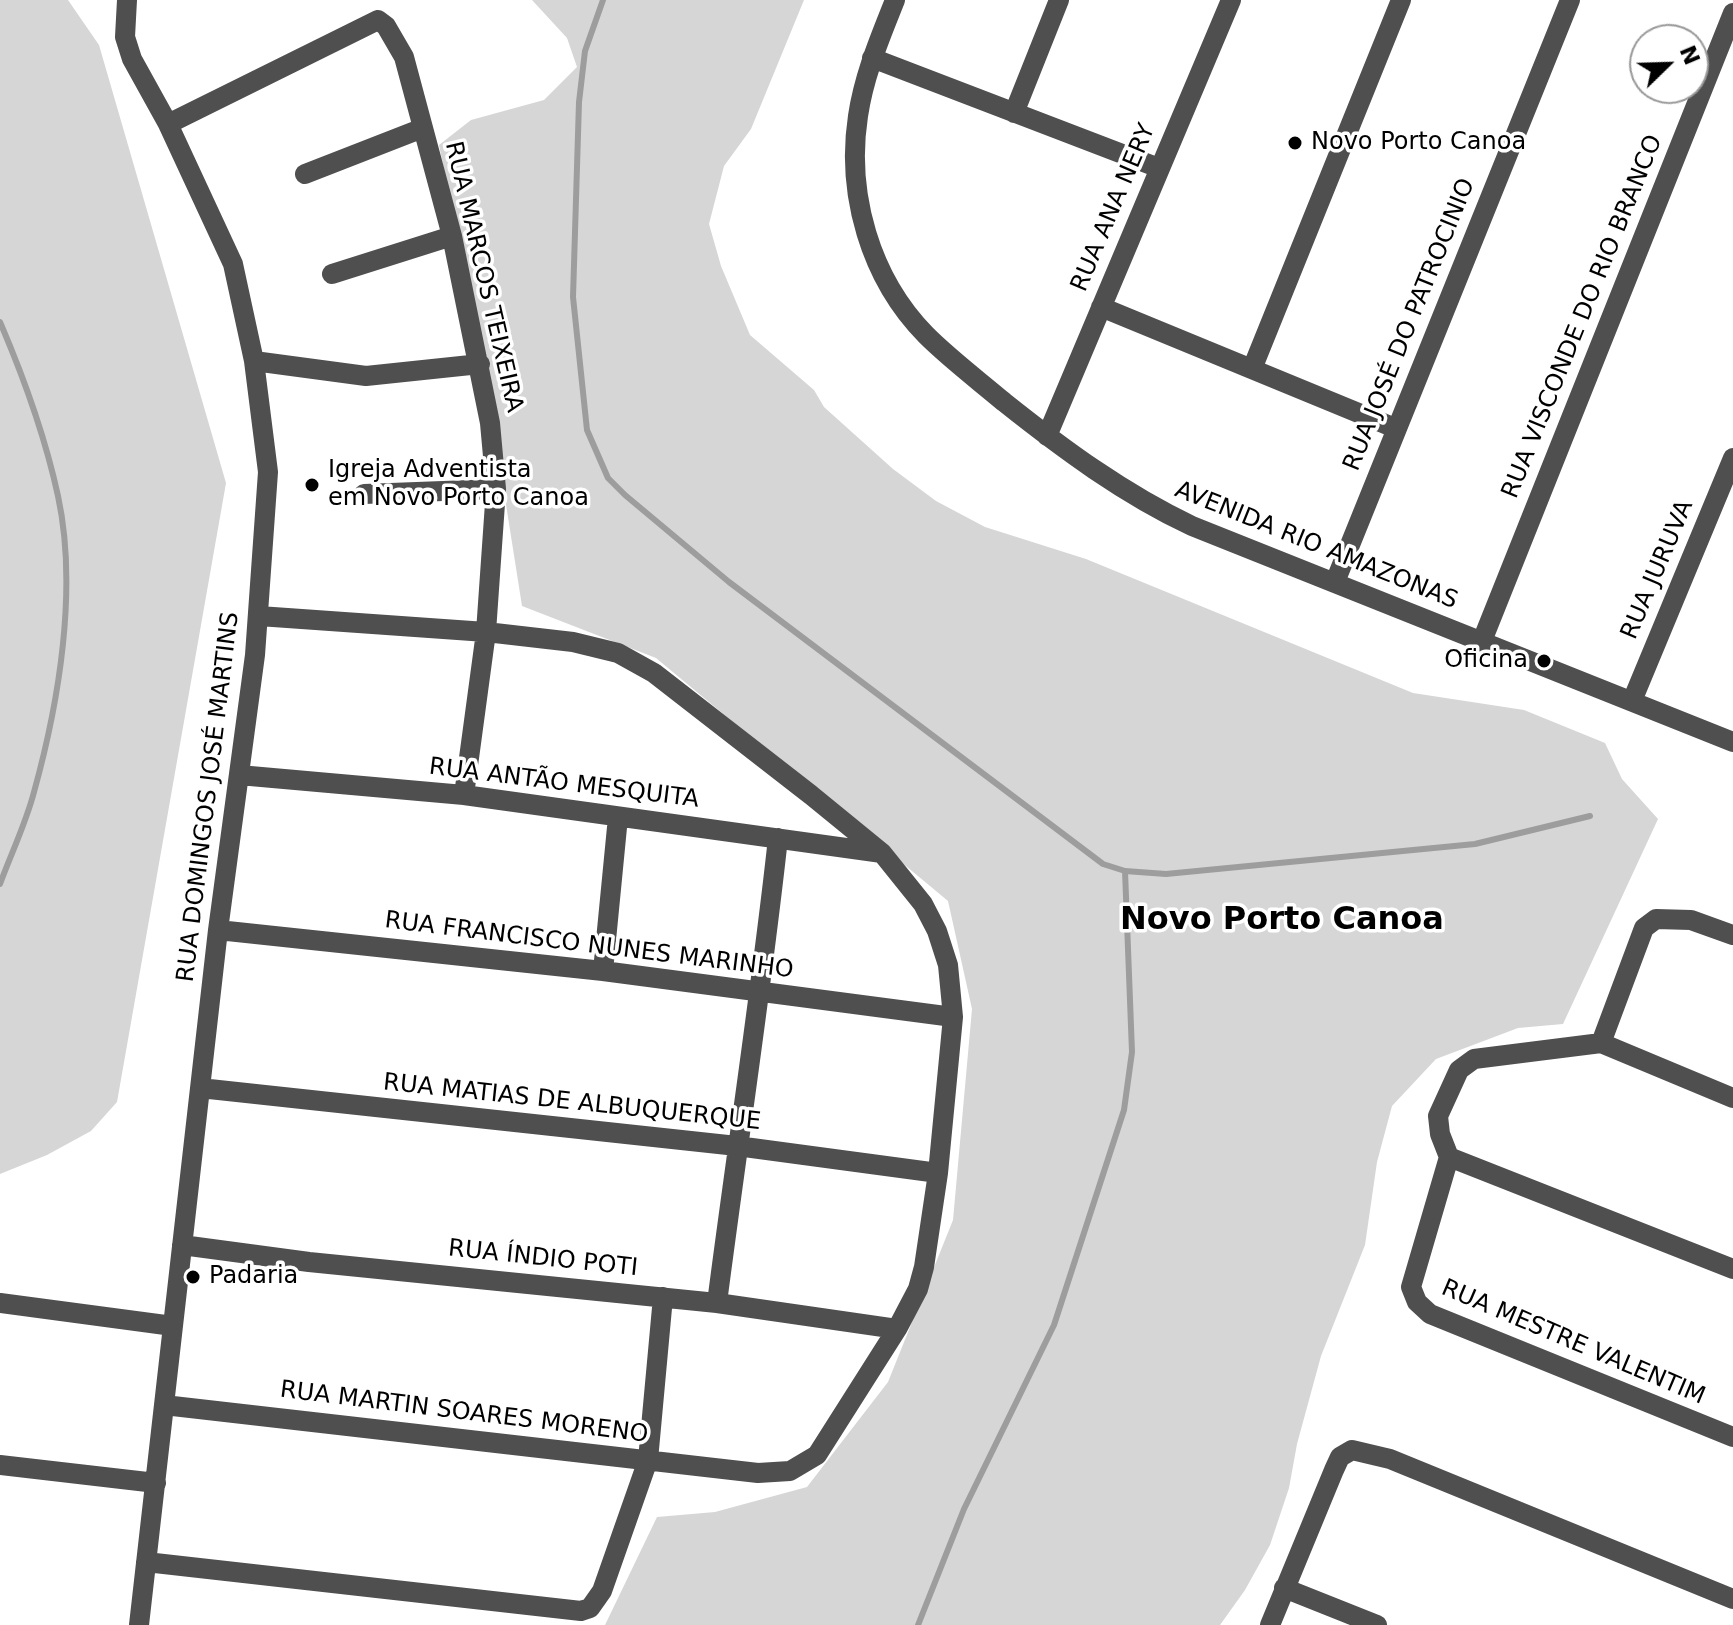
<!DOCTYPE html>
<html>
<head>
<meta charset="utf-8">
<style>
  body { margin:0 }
  #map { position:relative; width:1733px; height:1625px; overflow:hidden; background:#fff; font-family:"DejaVu Sans",sans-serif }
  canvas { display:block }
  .north { position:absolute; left:1629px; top:24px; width:80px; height:80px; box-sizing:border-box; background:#fff; border:2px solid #999; border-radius:50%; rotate:67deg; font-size:22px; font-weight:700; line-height:32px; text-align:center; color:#000 }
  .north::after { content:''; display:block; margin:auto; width:28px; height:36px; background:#000; clip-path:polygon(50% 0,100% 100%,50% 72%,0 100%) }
</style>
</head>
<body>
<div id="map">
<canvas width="1733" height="1625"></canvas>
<div class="north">N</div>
</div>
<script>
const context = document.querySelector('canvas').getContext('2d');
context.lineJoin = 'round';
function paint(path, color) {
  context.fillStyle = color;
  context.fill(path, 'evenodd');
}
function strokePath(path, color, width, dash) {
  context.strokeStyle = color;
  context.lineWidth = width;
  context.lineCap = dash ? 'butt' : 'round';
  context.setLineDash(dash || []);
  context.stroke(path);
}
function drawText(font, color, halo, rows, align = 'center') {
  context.font = font + ' "DejaVu Sans",sans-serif';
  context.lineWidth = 7;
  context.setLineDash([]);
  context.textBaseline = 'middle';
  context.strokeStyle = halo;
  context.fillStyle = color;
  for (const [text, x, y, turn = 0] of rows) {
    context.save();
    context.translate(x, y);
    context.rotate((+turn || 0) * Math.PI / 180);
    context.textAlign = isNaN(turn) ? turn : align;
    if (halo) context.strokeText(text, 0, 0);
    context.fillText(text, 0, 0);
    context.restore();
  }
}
paint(new Path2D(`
  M0,0H68L99,45L226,483L117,1102L91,1131L47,1155L0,1174Z
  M532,0H804L751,129L724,166L709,224L721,266L750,335L814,390L824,407L893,469L936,501L985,527L1086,559L1413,693L1524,710L1605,743L1622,779L1658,819L1563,1024L1518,1028L1436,1059L1392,1106L1377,1162L1365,1245L1321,1356L1297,1444L1289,1488L1270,1545L1245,1590L1220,1625H605L657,1517L715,1512L807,1487L888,1382L953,1220L972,1009L948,901L656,658L522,606L484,365L439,145L471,120L544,100L577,67L567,38Z`), '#d6d6d6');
strokePath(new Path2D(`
  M603,0L585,51L579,102L573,297L587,430L608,478L625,495L729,582L1103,864L1125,871L1166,874L1475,844L1590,816
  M0,322C24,378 45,436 58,496C78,588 59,702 34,792C26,823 11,854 0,884
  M918,1625L964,1509L1054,1325L1124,1110L1132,1052L1125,871`), '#9d9d9d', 6);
strokePath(new Path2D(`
  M127,0L125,37L132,59L168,124L233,264L254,361L268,472L255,655L218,930L139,1625
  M895,0C880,38 864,75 858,116C846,194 870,278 926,335C950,359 978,380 1004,402C1063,449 1124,494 1192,526L1733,742
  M378,20L386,26L404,57L452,236L490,423L496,489L486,632L464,795
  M872,58L1159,168
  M1014,113L1059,0
  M168,124L378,20
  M305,174L423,128
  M332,274L452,236
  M1101,307L1395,428
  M254,361L366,376L480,364
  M1252,369L1401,0
  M1047,436L1231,0
  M364,494L496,489
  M1335,582L1570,0
  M1482,641L1733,13
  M1632,701L1733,458
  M239,775L464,795L882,853
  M218,930L603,971L953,1017
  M1733,935L1691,920L1656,919L1644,928L1601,1043L1474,1059L1459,1070L1438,1116L1440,1134L1449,1157L1411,1287L1417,1302L1430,1314L1733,1437
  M603,971L618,817
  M1601,1043L1733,1098
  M200,1088L737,1146L938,1173
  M1449,1157L1733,1269
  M182,1245L309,1262L717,1303L897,1329
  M0,1303L173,1326
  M717,1303C737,1148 761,994 778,838
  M164,1405L758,1473L790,1471L817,1455L897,1329L918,1289L924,1267L938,1173L953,1017L948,965L937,931L923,904L882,853L811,795L654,673L618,653L573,642L486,632L259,616
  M0,1465L156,1483
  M146,1562L581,1611L590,1608L602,1591L648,1460L663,1297
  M1284,1588L1377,1625
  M1270,1625L1334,1470L1340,1457L1352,1450L1390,1459L1733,1599`), '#4f4f4f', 20);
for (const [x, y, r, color] of [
  [1295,143,8,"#000"],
  [312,485,8,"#000"],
  [1544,661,8,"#000"],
  [193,1277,8,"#000"]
]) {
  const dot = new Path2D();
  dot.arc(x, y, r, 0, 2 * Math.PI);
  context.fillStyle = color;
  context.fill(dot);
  strokePath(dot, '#fff', 3);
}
drawText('24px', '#000', '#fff', [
  ["Novo Porto Canoa",1311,143],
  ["Igreja Adventista",328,471],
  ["em Novo Porto Canoa",328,499],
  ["Oficina",1528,661,"right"],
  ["Padaria",209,1277]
], 'left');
drawText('24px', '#000', '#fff', [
  ["RUA ANA NERY",1114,208,-67],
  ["RUA MARCOS TEIXEIRA",483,277,77],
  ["RUA VISCONDE DO RIO BRANCO",1583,317,-68],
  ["RUA JOSÉ DO PATROCINIO",1410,325,-68],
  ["AVENIDA RIO AMAZONAS",1316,546,22],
  ["RUA JURUVA",1658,570,-67],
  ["RUA ANTÃO MESQUITA",564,784,7],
  ["RUA DOMINGOS JOSÉ MARTINS",209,797,-83],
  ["RUA FRANCISCO NUNES MARINHO",589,946,7],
  ["RUA MATIAS DE ALBUQUERQUE",572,1103,6],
  ["RUA ÍNDIO POTI",543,1259,6],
  ["RUA MESTRE VALENTIM",1573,1343,23],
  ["RUA MARTIN SOARES MORENO",464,1413,7]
]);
drawText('bold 32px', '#000', '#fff', [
  ["Novo Porto Canoa",1282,921]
]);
</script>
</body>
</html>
